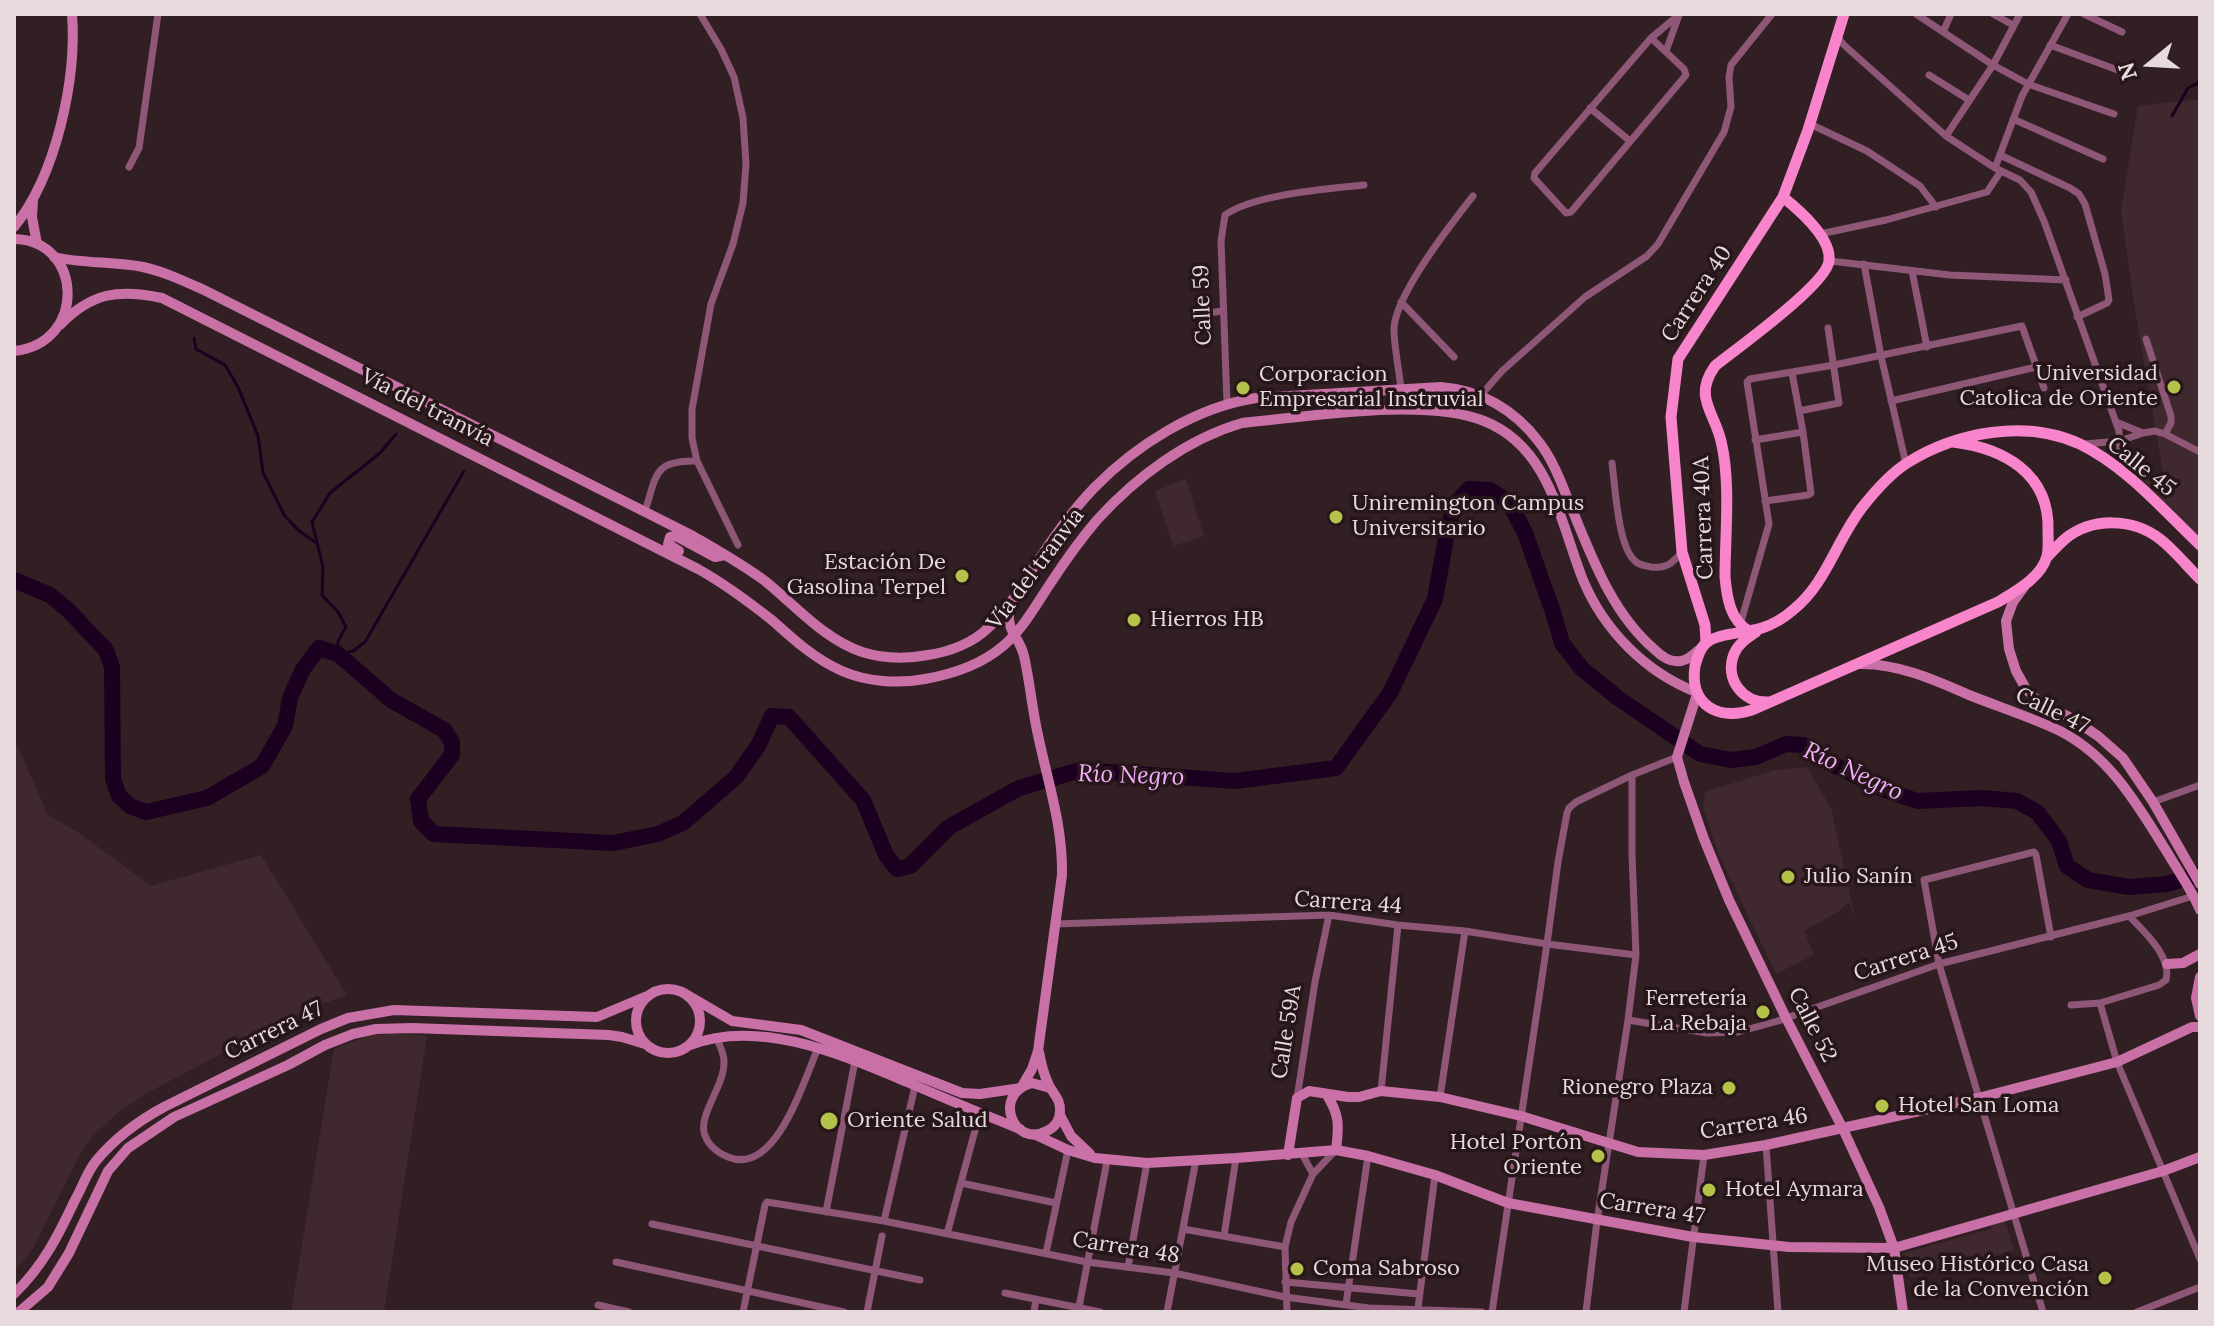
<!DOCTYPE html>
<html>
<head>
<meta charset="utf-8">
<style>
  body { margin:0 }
  #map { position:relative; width:2214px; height:1326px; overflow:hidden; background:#311f23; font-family:Lora,serif }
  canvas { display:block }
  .frame { position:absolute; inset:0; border:16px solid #e6dadc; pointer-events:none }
  .north { position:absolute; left:2110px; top:24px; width:80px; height:80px; -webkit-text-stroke:6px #261619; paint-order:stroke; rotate:252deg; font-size:22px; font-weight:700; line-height:32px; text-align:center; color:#e6dadc }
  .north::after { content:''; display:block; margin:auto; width:28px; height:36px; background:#e6dadc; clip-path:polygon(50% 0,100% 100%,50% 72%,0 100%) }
</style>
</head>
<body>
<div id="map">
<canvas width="2214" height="1326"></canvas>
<div class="frame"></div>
<div class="north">N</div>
</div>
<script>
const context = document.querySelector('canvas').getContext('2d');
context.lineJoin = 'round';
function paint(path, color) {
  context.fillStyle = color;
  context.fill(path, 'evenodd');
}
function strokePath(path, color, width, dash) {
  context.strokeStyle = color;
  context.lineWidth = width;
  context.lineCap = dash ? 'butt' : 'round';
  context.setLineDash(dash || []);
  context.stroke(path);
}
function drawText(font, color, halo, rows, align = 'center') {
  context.font = font + ' Lora,serif';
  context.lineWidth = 7;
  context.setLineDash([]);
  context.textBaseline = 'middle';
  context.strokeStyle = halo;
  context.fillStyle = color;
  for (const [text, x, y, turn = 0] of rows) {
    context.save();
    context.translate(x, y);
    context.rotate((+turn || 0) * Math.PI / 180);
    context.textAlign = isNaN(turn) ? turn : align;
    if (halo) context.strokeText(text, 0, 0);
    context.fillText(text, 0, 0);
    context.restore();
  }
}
paint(new Path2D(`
  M2200,99V538L2143,480L2163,472L2134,303L2121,211L2138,106Z
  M1186,479L1204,536L1173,546L1155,491Z
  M14,738L48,815L79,833L151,886L261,855L347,995L301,1012L147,1093L117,1113L95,1134L79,1156L31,1252L14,1271Z
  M1807,767L1831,808L1855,918L1849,902L1839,911L1804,931L1814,955L1776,974L1718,853L1703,806L1705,792L1775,770Z
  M396,1033L427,1036L384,1312H291L334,1049L368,1036Z
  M2005,1221L2014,1250L1979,1260L1977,1256L1911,1278L1904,1253L1991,1229V1226Z`), '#40292e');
strokePath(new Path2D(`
  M2200,16V18
  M2172,116L2188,88L2198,83L2200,77
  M194,338L196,349L225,365L238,387L258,436L263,472L284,515L298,530L315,542
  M396,434L380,453L330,493L312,522L323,567L322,595L338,612L346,627L338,641V654L353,651L365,642L464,471`), '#1b0020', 3);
strokePath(new Path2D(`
  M14,580L50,595L68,610L106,650L112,667L113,779L119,796L130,806L146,812L207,798L262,766L285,726L290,698L303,669L319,648L338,654L391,700L444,730L452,742V755L418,799L421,821L434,834L613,843L658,834L683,823L736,777L758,746L772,716L789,717L863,800L886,855L897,869L910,866L949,827L1019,788L1080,770L1235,781L1336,768L1390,693L1435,599L1448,527L1455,504L1469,489L1490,490L1509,502L1525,533L1553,612L1562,643L1582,669L1618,698L1700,754L1731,760L1756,757L1786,744L1803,745L1824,760L1882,789L1917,801L1982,798L2017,801L2037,812L2059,841L2067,866L2088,880L2129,887L2167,884L2200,874`), '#1b0020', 16);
strokePath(new Path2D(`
  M700,14L721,49L734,77L743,118L746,164L743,203L733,244L711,304L692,409V438L697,461L738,545
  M1916,14L1993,65L2028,84L2114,114
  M1993,14L2013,25
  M2084,14L2122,32
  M1943,32L1951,14
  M1837,37L1844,45L1946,136L1995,168L2020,180L2031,192L2044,221L2119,431L2121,470
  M1651,38L1684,69L1686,75L1571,212L1566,213L1534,178L1535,173L1651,38L1680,14
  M2050,45L2123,72
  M1666,51L1679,15
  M1929,75L1969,100
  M1590,108L1630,141
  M2013,119L2103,159
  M1810,124L1867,151L1920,186L1936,207
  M1946,136L1993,65L2020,14
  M2000,155L2070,188L2079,194L2085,204L2105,274L2109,300L2107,303L2077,317
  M129,167L139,148L158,14
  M1995,168L2022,96L2068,14
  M1820,234L1886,220L1987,192L2001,171
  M1830,261L1950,275L2066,280
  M1864,264L1881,356L1906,464
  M1912,271L1927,347
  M1401,302L1454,357
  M1193,315L1223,311
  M2146,339L2171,416V423L2165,434
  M1401,389C1399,369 1394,347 1394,328C1396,294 1451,224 1473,196
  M1481,395L1502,371L1585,297L1647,256L1658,244L1724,132L1731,107L1729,77L1731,65L1772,14
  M1891,401L2036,367
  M1227,403L1221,241L1225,215C1254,194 1328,189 1364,185
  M1799,411L1839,403L1828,328
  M2116,422L2143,433
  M1755,440L1803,432
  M2085,444L2120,441L2143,433L2155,431L2165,434L2200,452
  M1612,463C1615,486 1618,545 1634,560C1638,565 1645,566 1651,567C1667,569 1672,563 1682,552
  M1765,501L1808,495L1811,493L1803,432L1792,373
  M645,511C657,475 653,460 697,461
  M1740,625L1769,524L1747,382L1750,379L1834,365L2022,326L2044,388
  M2153,802L2200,785
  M1055,924L1329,915L1398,925L1465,931L1547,944L1636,955
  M2100,1003L2117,1062L2200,1259
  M2071,1005L2100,1003L2159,985L2166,980C2172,957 2144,931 2129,916
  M1628,1020L1707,1033L1738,1032L1778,1021L1939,964L2129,916L2193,896
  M716,1037C719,1044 724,1053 724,1061C725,1085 700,1112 704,1132C707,1145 716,1152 728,1157C776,1177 804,1080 818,1048
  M1381,1091L1398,925
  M1440,1097L1465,931
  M1297,1098L1315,982L1329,915
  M1766,1145L1778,1312
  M1302,1154L1313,1174
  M961,1183L1056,1203
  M826,1212L855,1061
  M884,1221L915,1086
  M652,1224L920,1280
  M1183,1229L1285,1247
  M947,1234L980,1112
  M1224,1236L1236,1158
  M1046,1253L1068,1150
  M616,1262L844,1312
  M1128,1267L1147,1163
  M1285,1282L1419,1294
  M1005,1293L1100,1312
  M1346,1304L1368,1156
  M598,1305L629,1312
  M1418,1308L1435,1175
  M743,1312L765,1205L767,1202L884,1221L1087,1262L1174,1273L1285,1297L1369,1308L1482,1312
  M867,1312L882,1236
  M1034,1312L1036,1299
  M1078,1312L1107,1161
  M1167,1312L1196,1160
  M1287,1312L1285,1247L1291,1222L1313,1174L1336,1150
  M1492,1312L1547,944L1558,862L1567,813L1569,808L1576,802L1632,775L1677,757
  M1586,1312L1597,1221L1628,1020L1636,955L1632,854V775
  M1684,1312L1704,1155
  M2043,1312L1939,964L1924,880L2034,852L2036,855L2051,937
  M2137,1312L2200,1287`), '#8e5777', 7);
strokePath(new Path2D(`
  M33,201L32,217L37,244
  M14,227C56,176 77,79 72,14
  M14,239C84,240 87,344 14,351
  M54,257C84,264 114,261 143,267C165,272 184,281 204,290L693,536C717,550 742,564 765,581C796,606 824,639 862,652C884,659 906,659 928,655C949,652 973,643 988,628C1006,612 1019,590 1032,570C1051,541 1070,513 1094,488C1136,445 1196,407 1256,398L1441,387C1481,390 1515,410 1539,442C1553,460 1561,482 1569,502C1591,554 1610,611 1654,649C1661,656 1671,663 1681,661C1689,660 1695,653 1701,648
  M60,325C92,292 119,289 162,298L698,569C725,584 749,602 773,621C794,640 815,659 842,671C867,682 898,684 925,679C953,674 981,665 1003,646C1023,629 1036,605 1050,584C1065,561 1080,540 1097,520C1136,477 1187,439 1242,423C1307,417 1424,397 1484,421C1550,447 1560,522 1583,580C1604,630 1645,672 1696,692
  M679,551L668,544L670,537L676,536L715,557L725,555
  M2024,587L2013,602L2006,621L2009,649L2016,671L2026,689L2039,702L2071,718L2098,736L2123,758L2153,802L2200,884
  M1859,664C1897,663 1935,680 1969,695C1999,707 2031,717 2060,731C2111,757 2138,806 2167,852C2178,871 2192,890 2200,910
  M1697,694L1677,757L1684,782L1704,839L1729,900L1786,1018L1843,1129L1879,1207L1894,1248L1903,1312
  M2167,964L2183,963L2200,954
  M2200,977L2196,998L2200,1016
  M636 1021a32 32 0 1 1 64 0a32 32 0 1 1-64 0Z
  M684,993L732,1021L801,1030L962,1093L980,1094L1021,1088L1032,1069L1038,1051L1062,875C1063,826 1048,783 1038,735C1032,709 1030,682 1024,656C1019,634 1005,634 1010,604
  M690,1045C760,1018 842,1055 907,1082C944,1098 982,1114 1020,1129
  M1039,1052C1041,1063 1043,1073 1048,1083C1052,1093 1061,1099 1060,1111C1060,1120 1055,1127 1047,1131C1014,1149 991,1094 1032,1083L1050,1088
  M1327,1095C1340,1116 1339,1126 1336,1150
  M1060,1115L1071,1136L1090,1154
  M1036,1135L1068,1150L1095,1158L1147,1163L1236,1158L1336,1150L1368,1156L1435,1175L1508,1203L1693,1237L1789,1247L1894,1248L2163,1171L2200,1157
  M1288,1155L1297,1098L1309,1091L1348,1097H1359L1381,1091L1440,1097L1521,1116L1638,1152L1704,1155L1766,1145L1978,1098L2117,1062L2192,1027H2200
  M14,1294C43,1266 58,1236 75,1200C82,1188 87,1172 96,1161C115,1138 138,1121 164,1107L321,1029L348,1018L394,1010L597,1017L647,996
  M19,1312L48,1287L69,1253L108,1171L128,1148L174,1117L288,1065L325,1045L353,1034L376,1029L412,1028L609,1035L622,1037L645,1044`), '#c971a7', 10);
strokePath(new Path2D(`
  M1953,442C2003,448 2050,473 2048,531C2048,538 2049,548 2047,556C2041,578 2016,591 1998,602L1752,710C1718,721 1689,705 1695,666C1697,659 1699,650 1705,644C1715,633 1747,633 1762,628C1774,624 1784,618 1793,610C1827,583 1837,538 1864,505C1876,490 1890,474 1907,463C1956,432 2026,419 2080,444C2127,467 2163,510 2200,545
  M2047,557C2053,551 2059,544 2065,539C2092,517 2133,518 2160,539C2174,550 2187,566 2200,579
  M1749,631C1730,620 1727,598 1725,577C1725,535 1731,482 1721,441C1714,411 1693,397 1715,366C1736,349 1827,284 1829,261C1832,238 1799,210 1783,197
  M1756,632C1747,638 1738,644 1734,654C1724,679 1743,703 1768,702
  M1706,643L1705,625L1682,552L1671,417L1678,359L1783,197L1808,130L1844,14`), '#f885cb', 11);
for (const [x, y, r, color] of [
  [2174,387,8,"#b5c24a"],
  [1243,388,8,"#b5c24a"],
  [1336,517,8,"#b5c24a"],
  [962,576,8,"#b5c24a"],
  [1134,620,8,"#b5c24a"],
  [1788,877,8,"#b5c24a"],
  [1763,1012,8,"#b5c24a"],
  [1729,1088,8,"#b5c24a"],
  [1882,1106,8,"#b5c24a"],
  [829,1121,10,"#b5c24a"],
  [1598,1156,8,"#b5c24a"],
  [1709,1190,8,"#b5c24a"],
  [1297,1269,8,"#b5c24a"],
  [2105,1278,8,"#b5c24a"]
]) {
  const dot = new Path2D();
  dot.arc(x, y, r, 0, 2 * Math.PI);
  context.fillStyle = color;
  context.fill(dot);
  strokePath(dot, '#261619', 3);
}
drawText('22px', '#e6dadc', '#261619', [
  ["Carrera 40",1697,294,-57],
  ["Calle 59",1203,305,-92],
  ["Vía del tranvía",427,408,27],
  ["Calle 45",2141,467,39],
  ["Carrera 40A",1704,518,-92],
  ["Vía del tranvía",1036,569,-53],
  ["Calle 47",2052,711,26],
  ["Carrera 44",1348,903,4],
  ["Carrera 45",1906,958,-18],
  ["Calle 52",1812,1025,63],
  ["Carrera 47",274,1031,-26],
  ["Calle 59A",1287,1032,-81],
  ["Carrera 46",1754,1124,-9],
  ["Carrera 47",1652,1209,9],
  ["Carrera 48",1126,1248,9]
]);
drawText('22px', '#e6dadc', '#261619', [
  ["Universidad",2158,374,"right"],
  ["Catolica de Oriente",2158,399,"right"],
  ["Corporacion",1259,375],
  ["Empresarial Instruvial",1259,400],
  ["Uniremington Campus",1352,504],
  ["Universitario",1352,529],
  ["Estación De",946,563,"right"],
  ["Gasolina Terpel",946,588,"right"],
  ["Hierros HB",1150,620],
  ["Julio Sanín",1804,877],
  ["Ferretería",1747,999,"right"],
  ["La Rebaja",1747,1024,"right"],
  ["Rionegro Plaza",1713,1088,"right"],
  ["Hotel San Loma",1898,1106],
  ["Oriente Salud",847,1121],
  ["Hotel Portón",1582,1143,"right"],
  ["Oriente",1582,1168,"right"],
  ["Hotel Aymara",1725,1190],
  ["Museo Histórico Casa",2089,1265,"right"],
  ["de la Convención",2089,1290,"right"],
  ["Coma Sabroso",1313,1269]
], 'left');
drawText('italic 24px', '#f2aefc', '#261619', [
  ["Río Negro",1853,772,25],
  ["Río Negro",1131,776,2]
]);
</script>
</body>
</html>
